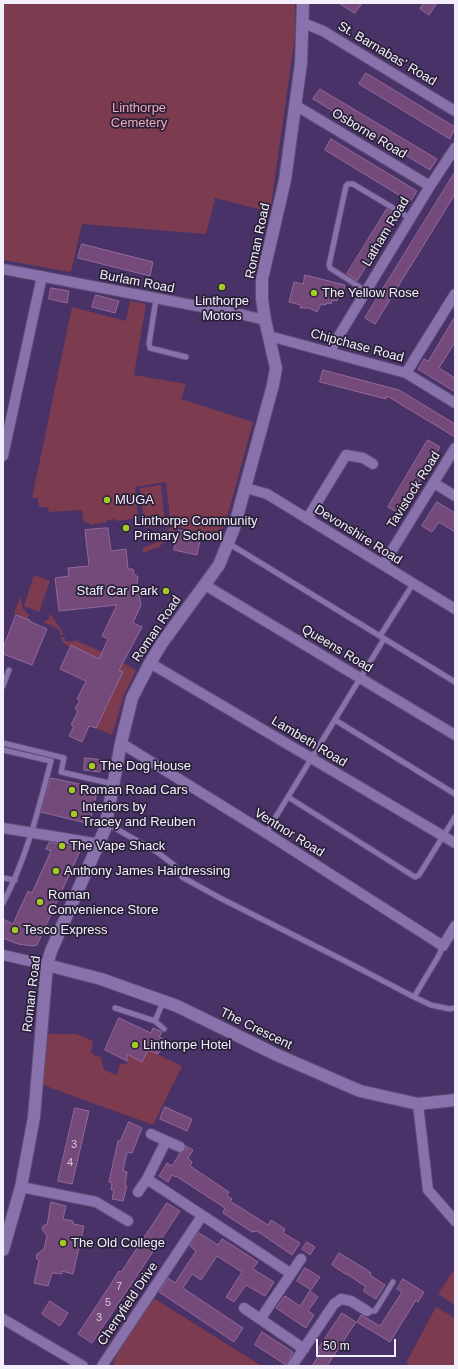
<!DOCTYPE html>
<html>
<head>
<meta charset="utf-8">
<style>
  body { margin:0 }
  #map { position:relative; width:458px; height:1369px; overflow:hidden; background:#493267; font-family:Helvetica,sans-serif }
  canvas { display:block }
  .frame { position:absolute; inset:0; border:4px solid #f3eefc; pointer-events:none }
  .scale { position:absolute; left:316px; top:1339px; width:80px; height:18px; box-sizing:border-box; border:2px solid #f3eefc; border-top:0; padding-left:5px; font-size:12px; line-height:14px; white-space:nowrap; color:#f3eefc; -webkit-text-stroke:3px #2a2139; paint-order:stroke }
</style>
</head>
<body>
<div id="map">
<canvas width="458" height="1369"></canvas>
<div class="frame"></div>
<div class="scale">50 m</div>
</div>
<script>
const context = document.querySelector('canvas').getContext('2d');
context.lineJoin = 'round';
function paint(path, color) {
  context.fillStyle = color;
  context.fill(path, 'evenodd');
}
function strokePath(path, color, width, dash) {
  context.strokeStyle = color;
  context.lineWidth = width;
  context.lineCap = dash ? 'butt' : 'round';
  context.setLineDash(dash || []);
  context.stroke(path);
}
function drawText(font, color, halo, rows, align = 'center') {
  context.font = font + ' Helvetica,sans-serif';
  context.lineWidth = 3.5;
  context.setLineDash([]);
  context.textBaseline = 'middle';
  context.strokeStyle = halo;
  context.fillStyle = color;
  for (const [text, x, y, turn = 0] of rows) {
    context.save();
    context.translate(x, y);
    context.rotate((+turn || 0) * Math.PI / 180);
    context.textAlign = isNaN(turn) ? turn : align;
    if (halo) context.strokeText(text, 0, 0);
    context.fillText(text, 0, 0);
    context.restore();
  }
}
paint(new Path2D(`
  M3,3H295V36L270,212L215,198L206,234L82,224L71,272L3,260Z
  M130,301L146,304L134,375L186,384L181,399L253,422L228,514L219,538L179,527L159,547L143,553V548L155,543L171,527L166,482L135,487L138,518L116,521L115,519L107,520V522L89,525V522L84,523L82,510L49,512L48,507H39L38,498H32L72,307L126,321Z
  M161,485L165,525L145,528L140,488Z
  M34,575L50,581L39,612L24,606Z
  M20,597L23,609L29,615L27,619L14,613Z
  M50,613L63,633V635H61C59,627 51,625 44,623L45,621L49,619Z
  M61,637H64L66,641L73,642L75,640L102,652L98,661L71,646L70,647C65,645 62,643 61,637Z
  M123,663L136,670L124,695L112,735L96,728L123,673L119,670Z
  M45,1034H76L93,1041L91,1053L96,1056L101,1057L104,1070L117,1075L120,1064H127V1054L148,1050L182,1066L153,1125L43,1085Z
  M455,1268V1305L438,1294Z
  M152,1297L262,1366H113L117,1353Z
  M436,1307L455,1318V1362L453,1366H412L406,1363Z`), '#7c3b4f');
const building = new Path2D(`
  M339,3H362L355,13Z
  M424,3H437L429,15L420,9Z
  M366,73L455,127L450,139L359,84Z
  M320,89L437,159L430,170L313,99Z
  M331,139L417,191L410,202L325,150Z
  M455,172V194L375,324L365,318Z
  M387,209L397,215L357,281L347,274Z
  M82,244L153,262L150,276L78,258Z
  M305,275L345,285L342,297L338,296L337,301L332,300L331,304L326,303V305L321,304L317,312L309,308H300L301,305L289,302L294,282L303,284Z
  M51,288L69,291L67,303L49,299Z
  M96,295L119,301L115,313L92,307Z
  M455,317V342L439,368L455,378V392L418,369L424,359L428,361Z
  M323,370L399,390L455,424V437L387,396L386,399L320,382Z
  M428,440L440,447L400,514L388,507Z
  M437,502L455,513V532L439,522L432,532L422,526Z
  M104,528H108L111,551L126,549L128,569H133L134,574L138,577L137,583L141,605L133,623L142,627L119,670L123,672L96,728L89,726L82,742L69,736L74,726L71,725L78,711L75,709L80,700L77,699L86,681L60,669L71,645L99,659L108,639L102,636L117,605L59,611L55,578L69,576L68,568L89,566L85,530Z
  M179,530L201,536L197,555L174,550Z
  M16,615L30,620L29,621L47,629L32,665L3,654V649Z
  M85,758L105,760L102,769L99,772L84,770Z
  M51,778L98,788L90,821L86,823L41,812Z
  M50,842L81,849L37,945L33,946L18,944L3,938V919L13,924L28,891L32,893L51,851L46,849Z
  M119,1018L151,1033L153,1028L162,1032L159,1037L166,1040L158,1054L148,1050L142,1062L127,1054V1061L105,1050Z
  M165,1107L192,1119L187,1131L160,1119Z
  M75,1108L89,1111L72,1184L58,1181Z
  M129,1122L142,1128L132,1153L127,1152L123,1171L127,1172L125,1185L127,1186L123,1201L112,1199L114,1190H111L112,1183L109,1182L118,1141H120Z
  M186,1146L193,1150L188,1158L192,1162L190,1166L229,1192L227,1196L232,1199L230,1201L268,1225L271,1220L285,1229L283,1233L300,1243L292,1255L257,1231L252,1232L223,1213L225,1208L176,1176V1177L172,1175L168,1182L159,1176L167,1163L172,1166L180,1153L186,1150Z
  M51,1202L66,1206L63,1219L73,1221V1224L84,1226L73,1274L62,1271V1274L52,1273L48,1286L34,1283L39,1261L36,1258L37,1254L44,1249L47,1236L42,1229L43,1226L47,1224Z
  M167,1203L180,1211L92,1343L78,1334L109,1287L119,1271L121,1272Z
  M199,1233L218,1245L222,1239L235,1247L258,1262L253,1269L274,1282L265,1296L246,1285L234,1302L226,1297L242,1272L217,1256L201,1280L192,1274L183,1288L243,1328L234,1342L159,1292L168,1278L175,1283L196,1251L190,1246Z
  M307,1242L315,1247L310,1255L302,1249Z
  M339,1253L364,1268L371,1273L370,1275L385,1285L376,1299L363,1291L366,1287L347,1274V1275L332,1265Z
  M305,1268L320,1277L311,1290L297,1281Z
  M403,1279L424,1292L418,1302L416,1300L390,1342L357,1322L361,1315L380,1326L402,1292L397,1289Z
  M310,1291L318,1297L308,1311L314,1315L306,1328L276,1308L285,1296L300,1306Z
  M50,1301L68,1313L60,1326L42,1314Z
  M342,1313L356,1322L327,1366H312L320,1354L317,1351Z
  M262,1332L293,1352L286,1365L255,1345Z`);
paint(building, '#744a7b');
strokePath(building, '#94689a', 1);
const lane = new Path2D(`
  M366,291L330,268L329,265L346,186L348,184H353L410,218
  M156,299L149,344L150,348L186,357
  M228,543L455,682
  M380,636L413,584
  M3,686L9,670
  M335,720L455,794
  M3,743L64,758L61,772L113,784
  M3,750L51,761C38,811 27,857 3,903
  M288,797L415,877L419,875L455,817
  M106,823L157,852L174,865L182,877L220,898L345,961L414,997L431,1005L450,1009L455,1008
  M266,833L384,639
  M3,878L15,880
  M414,997L438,957L443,946
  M115,1008L155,1021L163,1002
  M155,1021L164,1029
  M367,1311H375L393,1282`);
const street = new Path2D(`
  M303,23L323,31L455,111
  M295,105L430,186
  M3,269L244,315L265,320
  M269,336L406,373L455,403
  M329,352L430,186L455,148
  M406,373L455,294
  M3,456L42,276
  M434,483L455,496
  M246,488L267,494L455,609
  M307,519L346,455L363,458L373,464
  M383,565L455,448
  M205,585L455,735
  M150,663L455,843
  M121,743L266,833L443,946L455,926
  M3,828L100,844
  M3,955L47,965
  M418,1104L428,1190L455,1221
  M151,1134L180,1147
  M147,1179L290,1273
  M21,1187L96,1202L128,1221
  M138,1192L147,1179L166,1141
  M244,1308L304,1349
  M261,1318L301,1259
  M3,1319L83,1366
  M102,1366L202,1216
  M292,1366L334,1304L341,1299L351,1301L367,1311`);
const secondary = new Path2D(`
  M47,965L101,979L177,1006L277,1055L360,1091L418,1104L455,1100
  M3,1250L21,1187L34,1117L47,965L51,951L105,829L121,743L132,698L150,663L162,643L219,565L234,528L273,385L276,368L265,320L262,299V279L285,180L301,63L303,3`);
strokePath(lane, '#5e4b75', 7);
strokePath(street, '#5e4b75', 12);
strokePath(secondary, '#5e4b75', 14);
strokePath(lane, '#8971ac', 5);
strokePath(street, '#8971ac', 10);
strokePath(secondary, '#8971ac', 12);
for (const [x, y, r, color] of [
  [222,287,4,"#a4c824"],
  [314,293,4,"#a4c824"],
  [107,500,4,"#a4c824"],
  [126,528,4,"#a4c824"],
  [166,591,4,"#a4c824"],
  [92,766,4,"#a4c824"],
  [72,790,4,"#a4c824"],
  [74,814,4,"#a4c824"],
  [62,846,4,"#a4c824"],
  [56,871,4,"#a4c824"],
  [40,902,4,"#a4c824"],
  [15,930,4,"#a4c824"],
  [135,1045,4,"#a4c824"],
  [63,1243,4,"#a4c824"]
]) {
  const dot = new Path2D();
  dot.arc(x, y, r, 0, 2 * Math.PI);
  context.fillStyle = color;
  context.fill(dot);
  strokePath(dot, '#2a2139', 1.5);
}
drawText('11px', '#d3c5dc', null, [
  ["3",74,1145],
  ["4",70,1163],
  ["7",119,1287],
  ["5",108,1303],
  ["3",99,1318]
]);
drawText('13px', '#f3eefc', '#2a2139', [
  ["St. Barnabas' Road",387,54,31],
  ["Osborne Road",369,134,31],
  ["Latham Road",386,232,-59],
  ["Roman Road",258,241,-78],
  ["Burlam Road",137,282,11],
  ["Chipchase Road",357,346,15],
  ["Tavistock Road",414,490,-58],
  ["Devonshire Road",358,535,32],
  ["Roman Road",157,629,-56],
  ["Queens Road",337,649,31],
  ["Lambeth Road",309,742,31],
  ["Ventnor Road",289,833,32],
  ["Roman Road",32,994,-83],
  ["The Crescent",256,1029,26],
  ["Cherryfield Drive",128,1304,-56]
]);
drawText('13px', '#f4aabd', '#2a2139', [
  ["Linthorpe",139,108],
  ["Cemetery",139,123]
]);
drawText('13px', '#f3eefc', '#2a2139', [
  ["The Yellow Rose",322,293],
  ["Linthorpe",222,301,"center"],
  ["Motors",222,316,"center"],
  ["MUGA",115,500],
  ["Linthorpe Community",134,521],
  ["Primary School",134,536],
  ["Staff Car Park",158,591,"right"],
  ["The Dog House",100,766],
  ["Roman Road Cars",80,790],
  ["Interiors by",82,807],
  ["Tracey and Reuben",82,822],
  ["The Vape Shack",70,846],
  ["Anthony James Hairdressing",64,871],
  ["Roman",48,895],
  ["Convenience Store",48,910],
  ["Tesco Express",23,930],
  ["Linthorpe Hotel",143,1045],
  ["The Old College",71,1243]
], 'left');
</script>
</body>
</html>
